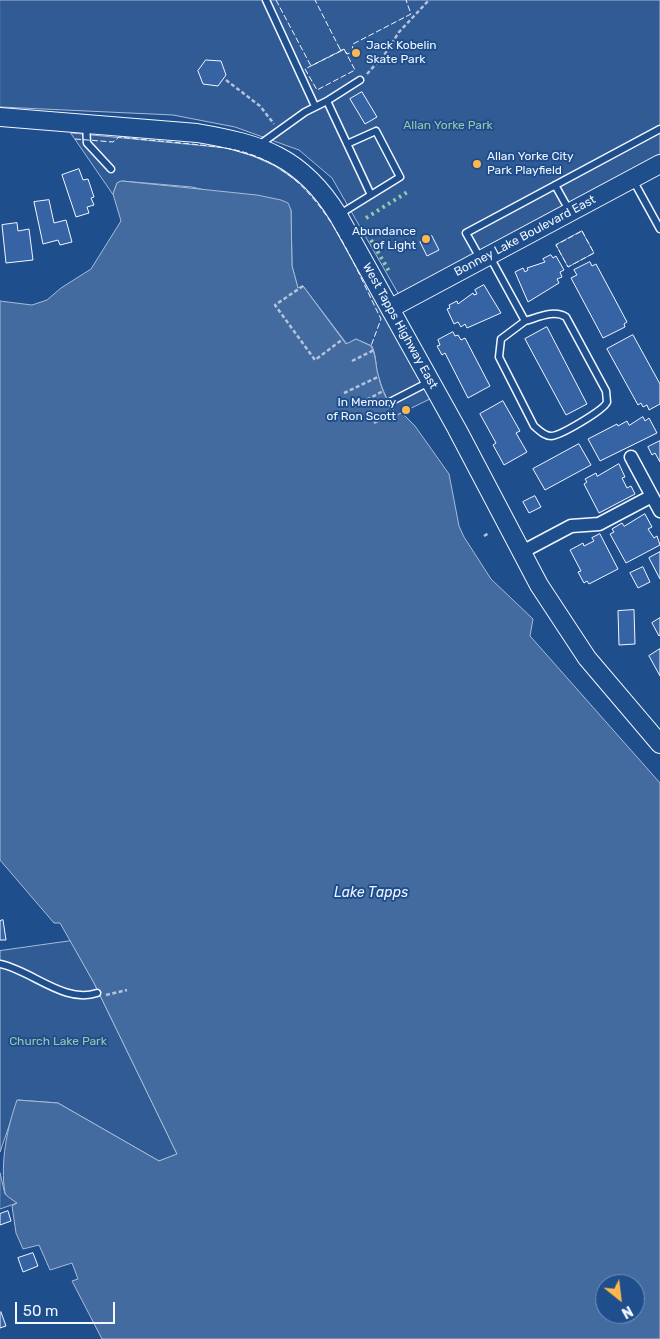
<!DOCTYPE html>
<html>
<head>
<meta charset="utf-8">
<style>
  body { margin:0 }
  #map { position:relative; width:660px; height:1339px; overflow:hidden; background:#1f4e8c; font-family:Rubik,sans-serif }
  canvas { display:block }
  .north { position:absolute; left:595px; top:1274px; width:50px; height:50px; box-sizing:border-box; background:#1f4e8c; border:1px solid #7391ba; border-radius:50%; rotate:151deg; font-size:14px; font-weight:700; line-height:20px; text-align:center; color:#f2f6ff }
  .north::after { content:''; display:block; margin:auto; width:18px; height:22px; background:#ffb74d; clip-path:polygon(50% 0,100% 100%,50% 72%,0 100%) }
  .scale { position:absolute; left:15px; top:1302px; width:100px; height:22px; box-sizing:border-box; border:2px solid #f2f6ff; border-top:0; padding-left:6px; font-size:15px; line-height:18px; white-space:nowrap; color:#f2f6ff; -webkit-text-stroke:4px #1f4e8c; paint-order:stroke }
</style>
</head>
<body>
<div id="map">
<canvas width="660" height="1339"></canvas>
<div class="north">N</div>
<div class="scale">50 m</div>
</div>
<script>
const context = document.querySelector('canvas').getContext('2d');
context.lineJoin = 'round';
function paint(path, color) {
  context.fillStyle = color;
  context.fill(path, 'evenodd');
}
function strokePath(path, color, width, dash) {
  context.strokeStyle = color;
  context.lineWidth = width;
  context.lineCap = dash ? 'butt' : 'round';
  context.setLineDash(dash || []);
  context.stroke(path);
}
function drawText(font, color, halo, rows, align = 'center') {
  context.font = font + ' Rubik,sans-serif';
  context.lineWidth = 4;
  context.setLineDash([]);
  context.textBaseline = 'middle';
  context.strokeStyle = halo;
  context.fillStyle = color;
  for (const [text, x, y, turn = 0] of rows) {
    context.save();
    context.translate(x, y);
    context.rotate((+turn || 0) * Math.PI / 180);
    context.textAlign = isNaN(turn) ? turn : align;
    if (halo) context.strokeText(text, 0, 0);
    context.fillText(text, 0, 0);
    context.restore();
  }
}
const green = new Path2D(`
  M0,0H660V156L399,295L332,178L299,150L235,127L173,115L0,107Z
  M71,133L227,148L253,156L275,166L304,186L322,206L339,234L432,398L397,415C389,404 383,392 379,378C375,367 377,357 372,346L356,339L347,344L303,286L298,288L292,266L291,210L192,187L122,181L117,183L113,194Z
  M582,231L594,253L568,267L556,245Z
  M71,941L94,983L177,1154L159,1161L58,1103L18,1100L0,1152V951Z
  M0,1173L5,1194L17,1203L0,1209Z`);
paint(green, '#305b95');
strokePath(green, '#a8bbd7', 1);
const water = new Path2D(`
  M122,181L257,195L281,200L288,203L291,210L292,266L298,288L303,286L346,344L356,339L371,346C377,357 375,367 379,378C382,392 389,404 397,415L402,413L415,426L449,474L459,526L464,537L491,579L533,619L530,636L660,783V1339H102L72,1281L78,1279L72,1263L50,1270L39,1245L23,1249L16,1233L12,1206L17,1203C13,1200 7,1197 5,1193C0,1163 7,1128 17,1100L58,1103L159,1161L177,1154L94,983L60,923H54L0,860V301L32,305L47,300L61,288L91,269L121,221L113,194L117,183ZM605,1284H635V1314H605Z`);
paint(water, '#446ba0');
strokePath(water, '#a8bbd7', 1);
const building = new Path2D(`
  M206,60L221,61L226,75L218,86L203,84L198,71Z
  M362,92L377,117L365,124L350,99Z
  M79,169L83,180L88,179L94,197L91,198L94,205L87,207L89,213L76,217L62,175Z
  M49,200L54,223L66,220L72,242L60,245L58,240L43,244L34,202Z
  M17,223L18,231L29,229L33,260L6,263L2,225Z
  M432,236L439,250L427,256L420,242Z
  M551,255L553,258L556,256L564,270L560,272L562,277L557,279L559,283L528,302L515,272L523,268L525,272L528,270L527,268L545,262L543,259Z
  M590,262L592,266L596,264L627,322L624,324L625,327L603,338L571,278L577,275L574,270Z
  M484,285L501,313L467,328L465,324L461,327L458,322L454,324L447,309L450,308L449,305L457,301L458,304L473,293L474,295L477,294L475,290Z
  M547,327L587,404L566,415L525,339Z
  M453,332L455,336L458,335L461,340L465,338L490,386L468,398L445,353L442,355L437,346L440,345L438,340Z
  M633,335L660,384V404L649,410L647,405L643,407L641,403L638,405L607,349Z
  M503,401L520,431L516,433L527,452L504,465L493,445L496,443L480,414Z
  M643,417L645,421L649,418L657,433L600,461L588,439L617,424L618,426L627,421L629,425Z
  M660,441V462L655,453L652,455L648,447Z
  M579,444L591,465L545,490L533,469Z
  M619,464L625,477L622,478L627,488L631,486L635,494L599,513L584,484L587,482L585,479L596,473L597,476Z
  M535,496L541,507L529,513L523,502Z
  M645,514L652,527L648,529L654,538L657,536L660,545L626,563L610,534L614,532L612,529L622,523L624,526Z
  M600,534L618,569L589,584L587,581L584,583L578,572L581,571L570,550L583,543L584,546L594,541L592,538Z
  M660,552V579L649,558Z
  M643,567L650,582L638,588L630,573Z
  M634,610L635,644L619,645L618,611Z
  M660,618V635L659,636L652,623Z
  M660,649V676L649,656Z
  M3,920L6,940H0V921Z
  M8,1211L11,1221L0,1225V1214Z
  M33,1253L38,1266L23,1272L18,1258Z
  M1,1312L6,1326L0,1328V1313Z`);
paint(building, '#3563a3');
strokePath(building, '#f2f6ff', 1);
const lane = new Path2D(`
  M266,0L315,106
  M327,101L360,80
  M86,125L87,143L111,169
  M259,145L305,112L327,101L371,195
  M633,180L660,229
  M555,185L569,210
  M340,214L400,177L376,131L347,144
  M490,257L525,321L501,339L499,357L534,426C539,430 544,436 551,436C560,436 604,410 607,402L606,391L566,317C554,309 537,318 525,321
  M480,258L466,233L660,129
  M390,402L429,382
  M0,964C31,970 64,1004 97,993`);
const street = new Path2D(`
  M631,457L660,511
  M522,552L571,526L599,524L652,496`);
const secondary = new Path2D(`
  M0,117L197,133C262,144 302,157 338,215L457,429L539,585L587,658L660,744
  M391,308L660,164`);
strokePath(lane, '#f2f6ff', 9);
strokePath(street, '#f2f6ff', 15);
strokePath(secondary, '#f2f6ff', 20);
strokePath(new Path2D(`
  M367,74L385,54L399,32L429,0
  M226,80L260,106L274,124
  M303,286L275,305L315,360L343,339
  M352,361L374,350
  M344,393L378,377
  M361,403L383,391
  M374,423L395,412
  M484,536L489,533
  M106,995L127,990`), '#b3c4dc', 2.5, [4, 2.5]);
strokePath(lane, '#1f4e8c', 6);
strokePath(street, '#1f4e8c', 12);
strokePath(secondary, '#1f4e8c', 18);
strokePath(new Path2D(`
  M366,218L409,191
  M371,240L390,273`), '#97c8a6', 4, [2.5, 4]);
strokePath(new Path2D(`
  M276,0L311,66L341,51L315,0
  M340,49L341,51L344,49L347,54L352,52L353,44L411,14L406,0
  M344,49L355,70L317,90L305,69Z
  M75,139L113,142L119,137C154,141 190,143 225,148C316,162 345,247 381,319L371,346
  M582,231L594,253L568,267L556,245Z`), '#f2f6ff', 1, [6, 2.5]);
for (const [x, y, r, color] of [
  [356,53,5,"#ffb74d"],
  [477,164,5,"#ffb74d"],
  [426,239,5,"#ffb74d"],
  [406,410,5,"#ffb74d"]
]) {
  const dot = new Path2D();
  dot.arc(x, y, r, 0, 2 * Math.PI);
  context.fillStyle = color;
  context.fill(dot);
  strokePath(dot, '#1f4e8c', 2);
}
drawText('12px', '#f2f6ff', '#1f4e8c', [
  ["Jack Kobelin",366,46],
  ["Skate Park",366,60],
  ["Allan Yorke City",487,157],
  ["Park Playfield",487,171],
  ["Abundance",416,232,"right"],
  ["of Light",416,246,"right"],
  ["In Memory",396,403,"right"],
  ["of Ron Scott",396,417,"right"]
], 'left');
drawText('12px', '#97c8a6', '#1f4e8c', [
  ["Allan Yorke Park",448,126],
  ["Church Lake Park",58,1042]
]);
drawText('12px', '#f2f6ff', '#1f4e8c', [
  ["Bonney Lake Boulevard East",525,236,-28],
  ["West Tapps Highway East",400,326,61]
]);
drawText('italic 14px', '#f2f6ff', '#1f4e8c', [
  ["Lake Tapps",371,893]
]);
</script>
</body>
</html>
